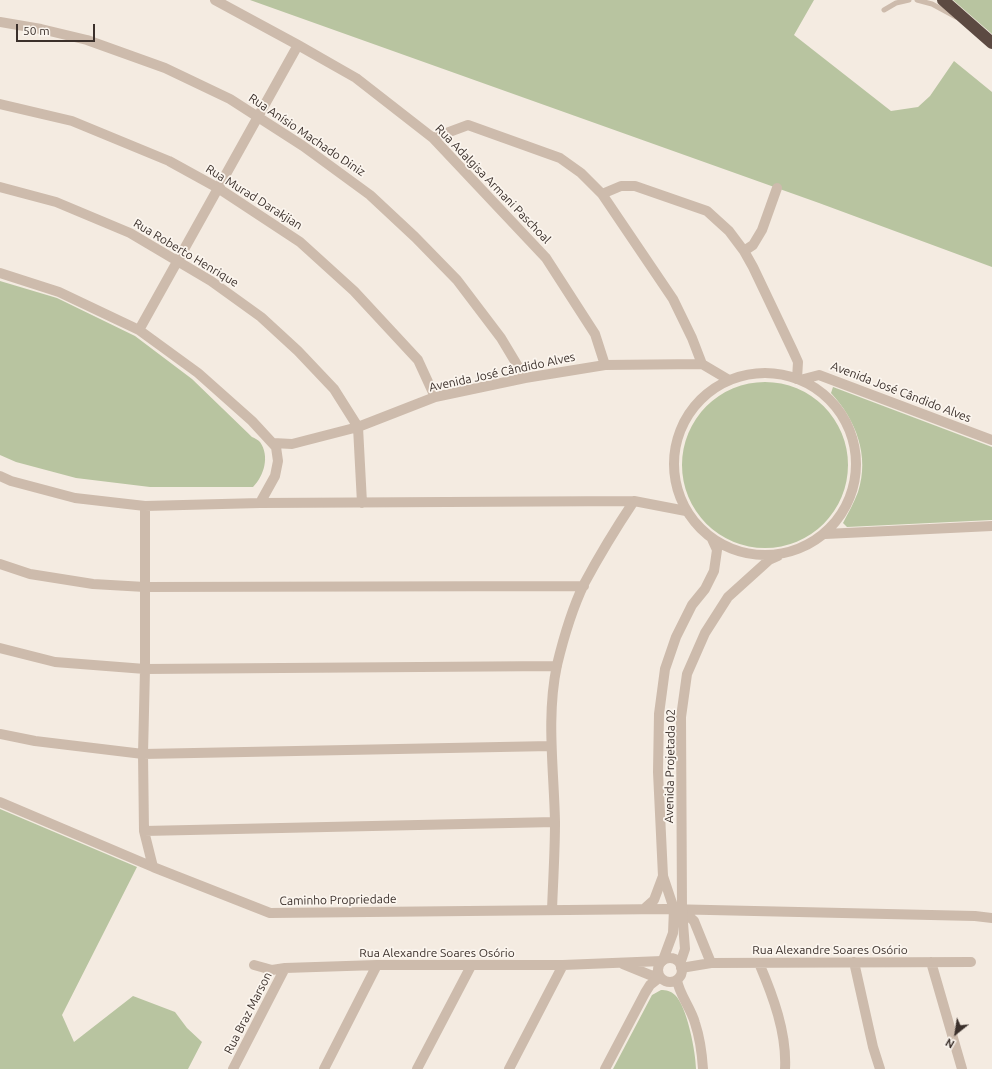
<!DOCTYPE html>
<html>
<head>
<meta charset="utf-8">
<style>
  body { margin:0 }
  #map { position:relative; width:992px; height:1069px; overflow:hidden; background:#f4ebe1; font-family:Ubuntu,sans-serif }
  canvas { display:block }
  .north { position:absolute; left:936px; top:1013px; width:40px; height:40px; -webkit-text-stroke:3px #fbf5ee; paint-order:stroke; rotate:210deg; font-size:11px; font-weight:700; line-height:16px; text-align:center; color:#3b302b }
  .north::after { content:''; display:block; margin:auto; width:14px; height:18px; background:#3b302b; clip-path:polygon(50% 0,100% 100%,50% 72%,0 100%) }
  .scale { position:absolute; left:16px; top:24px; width:79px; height:18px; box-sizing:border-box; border:2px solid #3b302b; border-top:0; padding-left:5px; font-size:12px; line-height:14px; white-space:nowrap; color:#3b302b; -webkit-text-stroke:3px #fbf5ee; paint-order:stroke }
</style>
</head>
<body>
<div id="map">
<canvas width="992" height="1069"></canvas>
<div class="north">N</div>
<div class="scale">50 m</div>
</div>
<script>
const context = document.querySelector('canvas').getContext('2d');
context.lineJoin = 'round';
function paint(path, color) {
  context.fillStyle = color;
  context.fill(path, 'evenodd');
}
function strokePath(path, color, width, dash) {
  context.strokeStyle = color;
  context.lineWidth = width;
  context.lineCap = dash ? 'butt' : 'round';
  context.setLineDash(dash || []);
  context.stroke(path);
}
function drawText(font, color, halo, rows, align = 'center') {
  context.font = font + ' Ubuntu,sans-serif';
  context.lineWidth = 3.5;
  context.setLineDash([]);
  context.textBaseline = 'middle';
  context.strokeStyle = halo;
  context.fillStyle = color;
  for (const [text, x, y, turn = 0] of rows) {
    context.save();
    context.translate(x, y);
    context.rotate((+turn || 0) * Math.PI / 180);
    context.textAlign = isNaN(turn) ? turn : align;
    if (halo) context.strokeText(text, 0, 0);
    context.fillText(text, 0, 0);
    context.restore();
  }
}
paint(new Path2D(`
  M250,0H814L794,35L891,111L918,107L930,96L954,61L992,92V267L819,203Z
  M953,0H992V34Z
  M0,281L57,298L135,336L192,379L252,437C255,438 258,440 260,442C270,456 264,476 253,487H150L76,478L16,462L0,455Z
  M682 465a83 83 0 1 1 166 0a83 83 0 1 1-166 0Z
  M833,387L992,447V520L847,527L843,523C848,513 854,503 858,492C870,456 856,420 831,393Z
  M0,809L137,867L62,1015L74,1042L133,996L175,1012L187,1028L202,1042L188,1069H0Z
  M661,990C666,990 671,991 675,995C687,1006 696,1053 696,1069H613L652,995Z`), '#b8c4a0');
strokePath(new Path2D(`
  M917,0L932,4L956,17
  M884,10L896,3L909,0`), '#cdbbac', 5);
strokePath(new Path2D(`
  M215,0L298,45L356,78L433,138L546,258L595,334L605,365
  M0,22L41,29L87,40L165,68L230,99L303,146L370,195L415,237L457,280L501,338L525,378
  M0,104L72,121L169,161L218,188L300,242L354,291L418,360L435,397
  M433,138L468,125L560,158L581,173L602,194L673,299L692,338L702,364
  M0,187L56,202L130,233L211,281L261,317L298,351L334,389L358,427L362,503
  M602,194L621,186H635L707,211L729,231L744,251L753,267L793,351L798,362L797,379
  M744,251L753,245L762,230L777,188
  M0,273L59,292L139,330L198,373L252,421L276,447L278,461L275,476L260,503
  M139,330L298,45
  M273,443L292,444L358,427L435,397L525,378L605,365L702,364L729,380
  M0,476L11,481L75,498L145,506L260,503L634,501L686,511
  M145,506V669L143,754L144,831L153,867
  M0,564L30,574L93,584L145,587L584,586
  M0,648L55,662L145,669L557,666
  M0,734L35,741L143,754L551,746
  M0,802L153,867L270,913L666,909L975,916L992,918
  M144,831L555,822
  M644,909L654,900L663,876
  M552,910C553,881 555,852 555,822C554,770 546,717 557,665C563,640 573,607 584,584C599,556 616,528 634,501
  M682,910L694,921L711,963
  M854,962L873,1047L880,1069
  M931,962L962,1069
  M759,963C773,996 787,1033 785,1069
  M623,964L650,975L659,976
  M254,965L272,970L285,968L377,965H563L662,961
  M681,968L711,963L971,962
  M233,1069L285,968
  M324,1069L377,965
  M417,1069L471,966
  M509,1069L563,965`), '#cdbbac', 10);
strokePath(new Path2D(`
  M674 464a91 91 0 1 1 182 0a91 91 0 1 1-182 0Z
  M800,380L819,375L992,440
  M825,534L992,526
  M658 970a12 12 0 1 1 24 0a12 12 0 1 1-24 0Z
  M663,960L673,933L674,909L663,876L658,772L659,714L665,669L676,637L692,605L705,589L714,571L717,550L712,539
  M680,964L685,949L682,910L681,717L687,674L705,633L728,597L769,560L778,556
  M677,980C679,994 691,1008 695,1023C700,1038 702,1053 703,1069
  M605,1069L645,993L650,985L660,977`), '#cdbbac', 10);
strokePath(new Path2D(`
  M943,0L992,43`), '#5c4a42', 12);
drawText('12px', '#3b302b', '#fbf5ee', [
  ["Rua Anísio Machado Diniz",307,135,34],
  ["Rua Adalgisa Armani Paschoal",493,184,46],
  ["Rua Murad Darakjian",254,197,32],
  ["Rua Roberto Henrique",186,253,31],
  ["Avenida José Cândido Alves",502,372,-12],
  ["Avenida José Cândido Alves",901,392,21],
  ["Avenida Projetada 02",670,766,-89],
  ["Caminho Propriedade",338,900,-1],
  ["Rua Alexandre Soares Osório",830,950],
  ["Rua Alexandre Soares Osório",437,953],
  ["Rua Braz Marson",248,1013,-63]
]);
</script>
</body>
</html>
